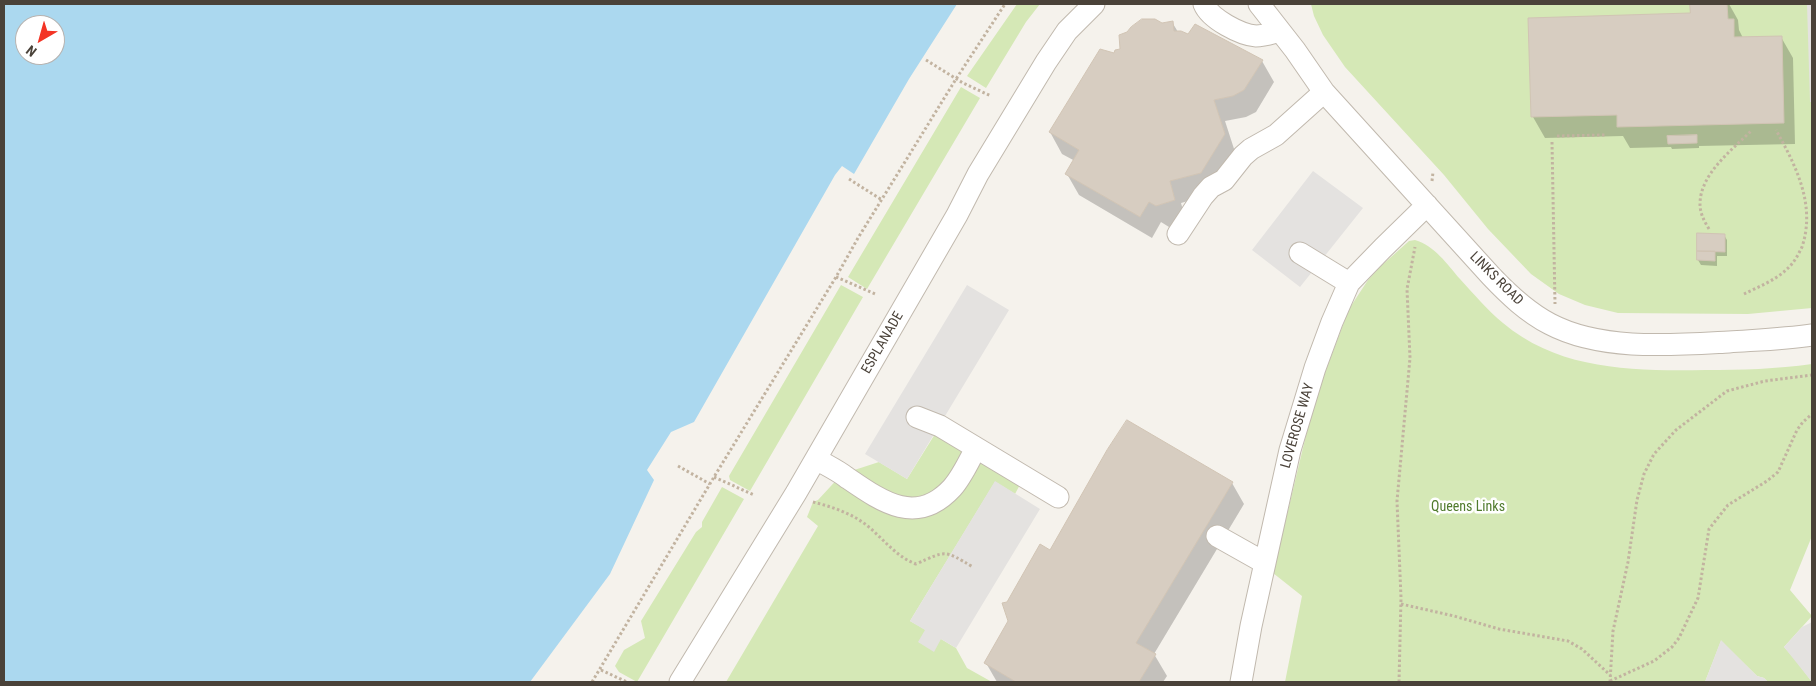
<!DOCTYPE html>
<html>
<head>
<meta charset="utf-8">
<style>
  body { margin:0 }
  #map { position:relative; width:1816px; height:686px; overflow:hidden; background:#f5f2ec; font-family:"Roboto Condensed",sans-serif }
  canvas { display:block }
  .frame { position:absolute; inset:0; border:5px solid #4a4239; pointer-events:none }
  .north { position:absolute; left:15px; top:15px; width:50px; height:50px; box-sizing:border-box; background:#fff; border:1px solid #b7b3b0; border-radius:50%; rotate:218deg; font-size:14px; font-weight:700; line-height:20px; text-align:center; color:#4a4239 }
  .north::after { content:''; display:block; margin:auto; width:18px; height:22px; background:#f33425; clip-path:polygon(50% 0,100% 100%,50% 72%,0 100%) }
</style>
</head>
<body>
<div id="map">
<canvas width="1816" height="686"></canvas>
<div class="frame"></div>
<div class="north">N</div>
</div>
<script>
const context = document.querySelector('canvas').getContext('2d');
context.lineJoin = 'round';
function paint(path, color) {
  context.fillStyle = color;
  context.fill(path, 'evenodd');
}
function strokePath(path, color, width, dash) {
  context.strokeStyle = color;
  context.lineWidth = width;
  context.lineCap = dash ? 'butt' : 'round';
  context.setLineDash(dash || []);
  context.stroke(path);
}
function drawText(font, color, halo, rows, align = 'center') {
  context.font = font + ' "Roboto Condensed",sans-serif';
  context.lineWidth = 5;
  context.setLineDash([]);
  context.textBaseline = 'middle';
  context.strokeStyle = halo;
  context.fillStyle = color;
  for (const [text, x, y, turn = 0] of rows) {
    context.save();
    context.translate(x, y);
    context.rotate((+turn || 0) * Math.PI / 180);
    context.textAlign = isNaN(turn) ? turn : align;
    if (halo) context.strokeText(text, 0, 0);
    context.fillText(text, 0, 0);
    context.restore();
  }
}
paint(new Path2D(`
  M1017,4H1040L1026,22L986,88L967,76Z
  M1311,4H1812V308L1748,314L1618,313L1585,305L1559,294L1531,274L1488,229L1444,175L1345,67L1323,35L1314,16Z
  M961,87L980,98L867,289L848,277Z
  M1415,240C1435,246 1447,264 1460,279C1474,294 1487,310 1503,323C1560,371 1635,371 1706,370C1741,370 1777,369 1812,364V536L1790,590L1812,616L1784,647L1795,659L1812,682H1768L1764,678L1757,676L1721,641L1705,682H1285L1302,596L1273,573L1308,427L1318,391L1349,309L1368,280L1381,266L1409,241Z
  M841,285L863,297L750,491L730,480L729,476Z
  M940,426L1024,477L1015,494L995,482L910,621L926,630L919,643L941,639L956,648L967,668L992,682H726L818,526L807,517L813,502L818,500L842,474L879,462L907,479Z
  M722,487L744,499L637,682L619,672L615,666L624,650L645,638L641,621L696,532L702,527V522Z`), '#d5e8b6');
paint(new Path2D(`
  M1807,4H1812V102H1810Z
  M1313,171L1363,208L1300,287L1252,250Z
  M967,285L1009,310L907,479L865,454Z
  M995,481L1040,509L956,648L941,639L934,652L918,642L925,630L910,621Z
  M1812,622V682L1784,647L1802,627Z
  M1721,640L1757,676L1764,678L1768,682H1705Z`), '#e4e2e0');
paint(new Path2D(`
  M4,4H957L909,79L854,174L842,166L835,175L694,422L671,432L647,470L654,480L610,574L530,682H4ZM25,25H55V55H25Z`), '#abd8ef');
paint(new Path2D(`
  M1691,4H1729L1738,20L1739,30L1743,38L1781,37L1793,58L1795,144L1699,146V148L1672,149L1671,147L1630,148L1623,136L1545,138L1533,117L1692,15Z
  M1172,22L1178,32L1262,61L1274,82L1256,112L1246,117L1225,121L1236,155L1213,194L1181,203L1186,221L1169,227L1161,222L1152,238L1079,195L1067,174L1075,161L1062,154L1050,132L1114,55L1162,24Z
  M1699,235H1724L1727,240V256H1717V266L1701,265L1698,260Z
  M1232,483L1244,504L1154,654L1167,676L1163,682H997L986,663L1010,621L1007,603L1050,552Z`), '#0003');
const building = new Path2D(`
  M1690,4H1727L1728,19H1734V37L1782,36L1784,123L1617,127V115L1531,117L1528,18L1690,13Z
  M1142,19H1155L1162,23L1173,21L1174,31H1181L1188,34L1195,24L1263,60L1244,90L1233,96L1214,100L1225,134L1201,173L1170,181L1175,200L1156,206L1149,202L1140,217L1065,174L1079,150L1049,132L1100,49L1114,53L1115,50L1120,49L1119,35L1127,32L1131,27Z
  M1697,135V143L1668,144L1667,136Z
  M1697,233L1725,234V252L1697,251Z
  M1697,251H1715V261L1697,260Z
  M1127,420L1233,482L1136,643L1156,654L1139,682H1016L984,663L1008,621L1002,603L1007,602L1040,544L1050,550L1107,450Z`);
paint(building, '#d7cdc1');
strokePath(building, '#d1c4b4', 1);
const minor = new Path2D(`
  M1204,4C1210,19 1241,35 1256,36C1264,36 1272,33 1280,31
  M1259,4L1295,50L1324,92L1491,276C1509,295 1527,312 1550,324C1601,351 1673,345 1729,342C1757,340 1785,339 1812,335
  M1178,234L1203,196L1211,187L1224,180L1243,156L1251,149L1276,135L1324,92
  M1300,253L1349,283
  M917,417L940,426L1058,497
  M816,459C826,465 837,470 846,477C881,501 916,527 952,488C962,477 969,461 976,448
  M1217,536L1265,563
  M680,682L796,493L957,215L978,174L1046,62L1067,31L1094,4
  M1241,682L1251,626L1290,450L1315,368L1332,322L1349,283L1383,248L1427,205`);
strokePath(minor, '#c1b9ae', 23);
strokePath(new Path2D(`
  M926,60L963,83L991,96
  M1557,136L1605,135
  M1552,142L1555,304
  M849,179L882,200
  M1432,181L1433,172
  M1709,229C1704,221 1700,213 1700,204C1700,174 1732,150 1751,131
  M836,277L875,294
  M1744,294C1758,287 1776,280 1787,269C1794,263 1798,255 1802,247C1816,205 1796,166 1776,130
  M678,466L710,484
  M714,477L754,495
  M813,502C833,507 854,514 870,528C885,541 897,557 916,564C947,550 944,550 973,567
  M1401,604L1454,616L1499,629L1568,641L1582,649L1610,675
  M601,670L627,682
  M1610,681L1654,661L1672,647L1679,638L1698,598L1709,529L1728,505L1767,481L1778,472L1797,430L1803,422L1812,414
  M592,682L714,477L836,277L858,238L956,79L1005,4
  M1399,682L1401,598L1397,501L1410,358L1407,289L1415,247
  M1610,682L1613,631L1628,562L1637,500L1644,474L1654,454L1676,430L1727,391L1765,381L1812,375`), '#c2b3a0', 3, [2.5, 2.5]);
strokePath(minor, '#fff', 21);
drawText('14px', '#4a4239', '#fff', [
  ["LINKS ROAD",1496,279,45],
  ["ESPLANADE",883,343,-60],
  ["LOVEROSE WAY",1298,426,-74]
]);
drawText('14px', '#507b2d', '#fff', [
  ["Queens Links",1468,507]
]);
</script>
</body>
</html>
